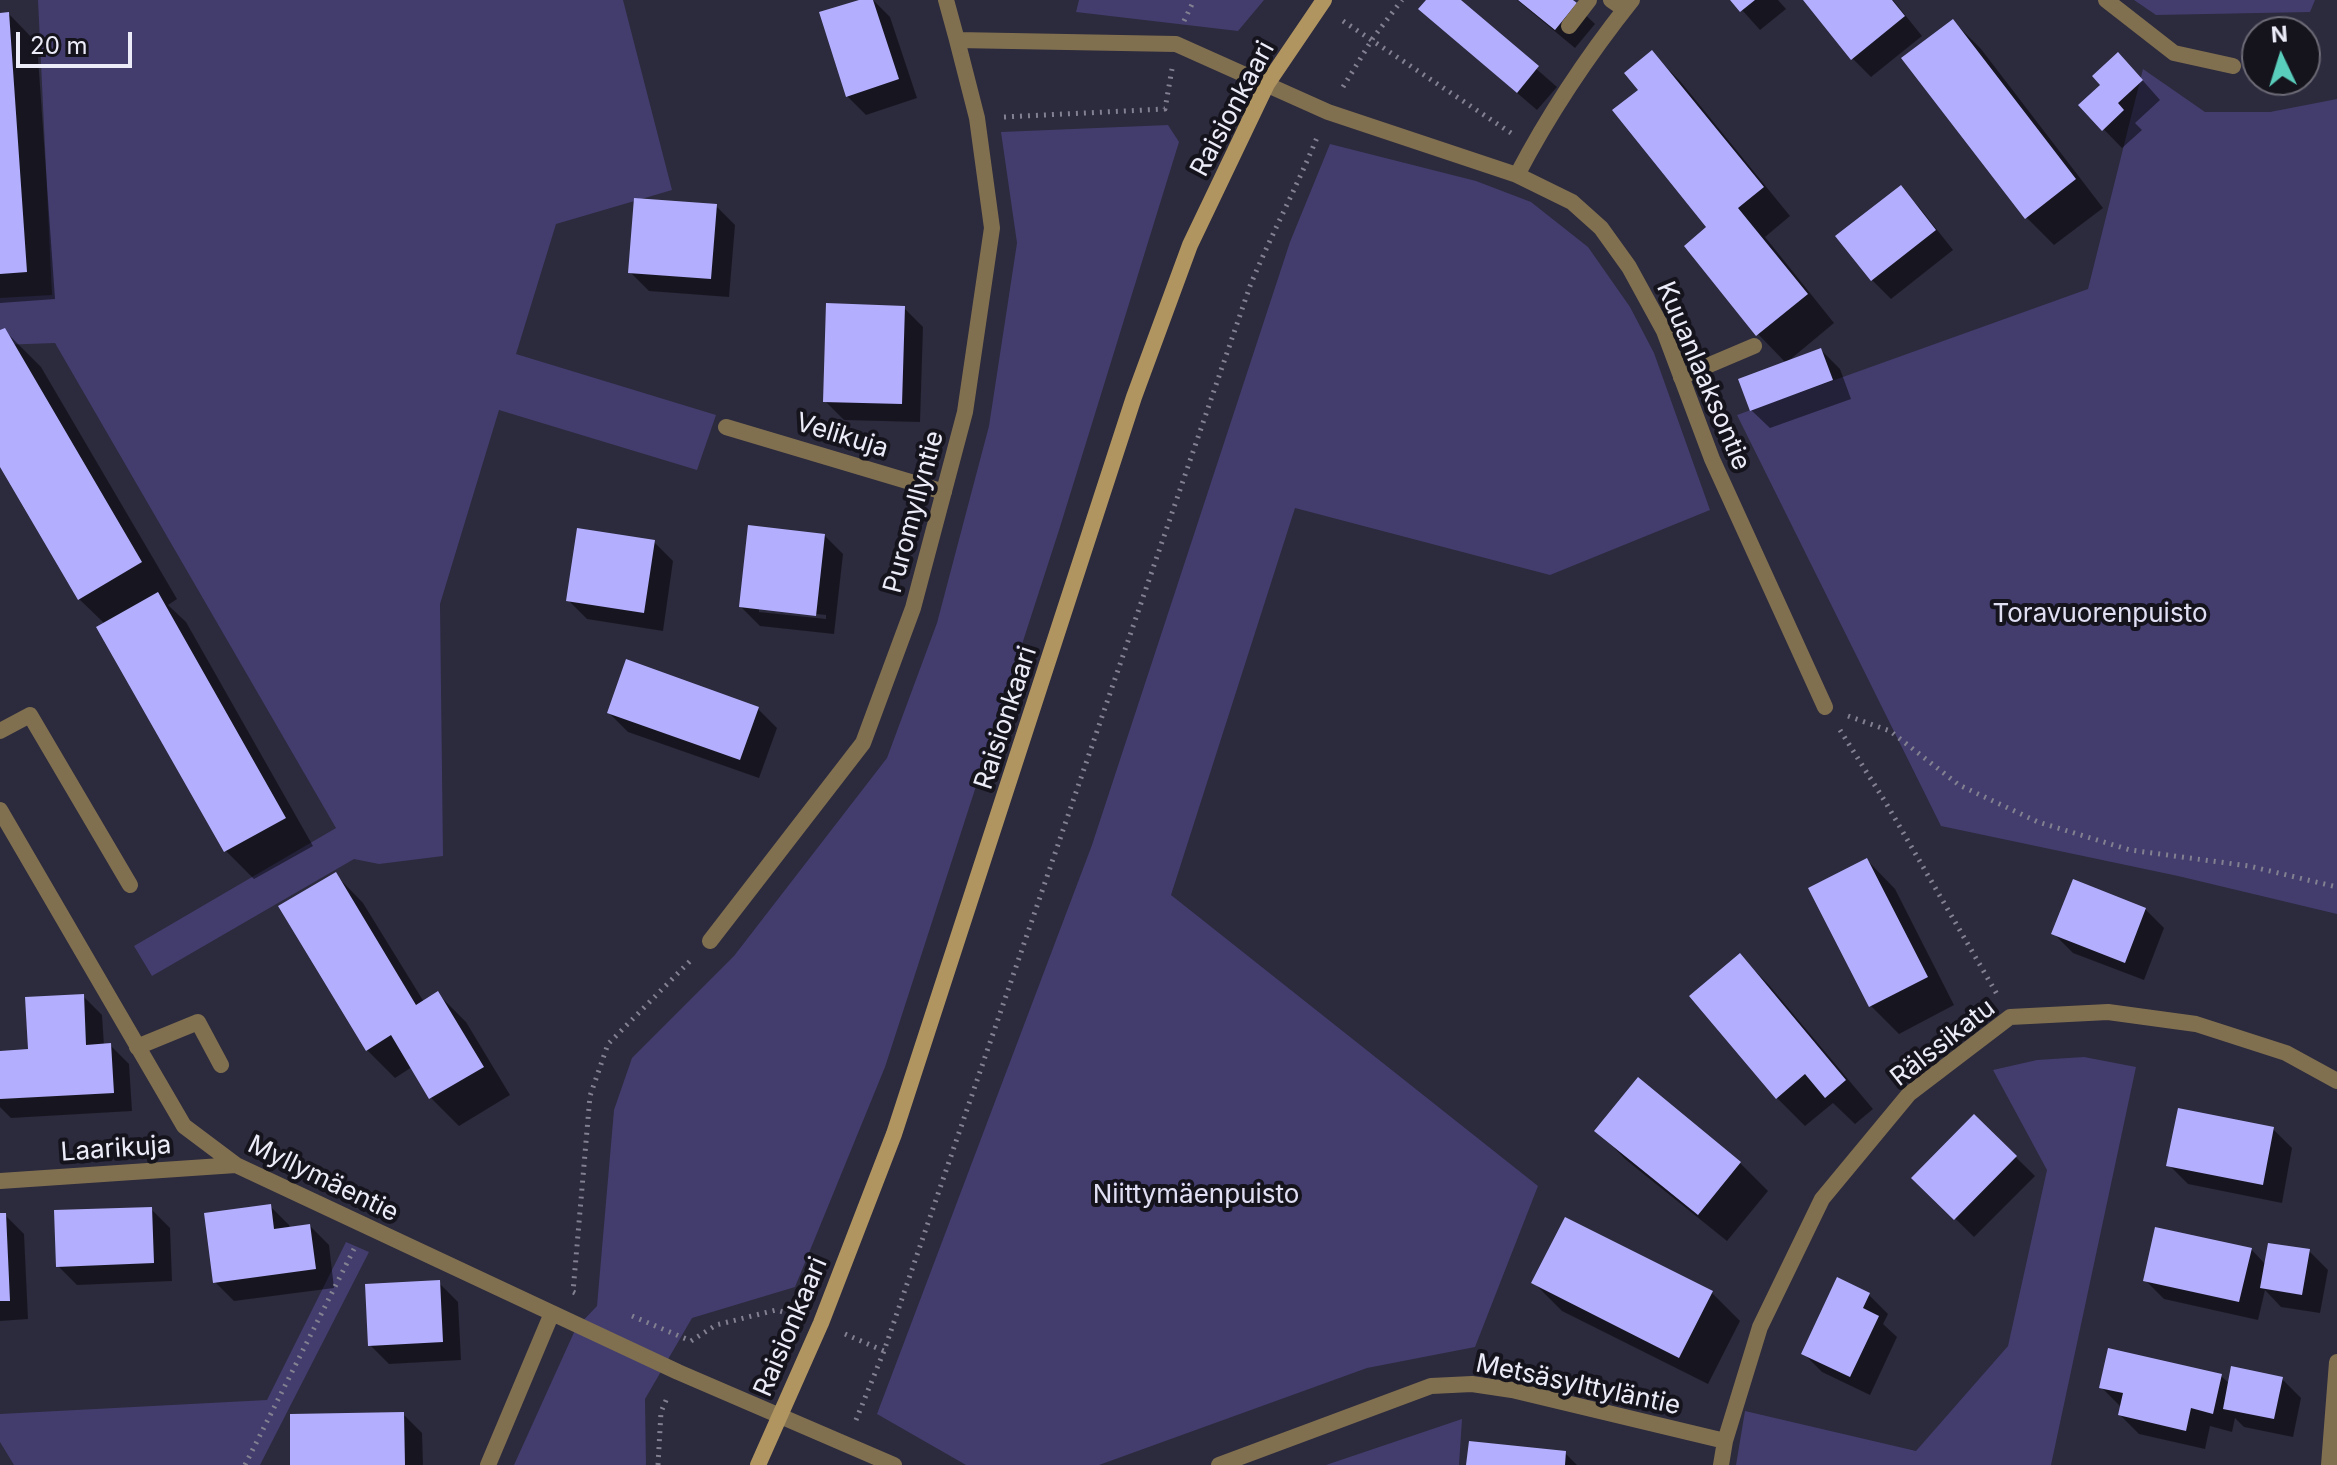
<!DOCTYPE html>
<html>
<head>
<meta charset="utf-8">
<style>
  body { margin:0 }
  #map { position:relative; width:2337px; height:1465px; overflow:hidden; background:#2c2a3d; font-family:Inter,sans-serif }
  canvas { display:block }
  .north { position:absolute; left:2241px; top:16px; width:80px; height:80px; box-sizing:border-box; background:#15141d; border:2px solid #6b6a75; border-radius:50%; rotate:356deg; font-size:22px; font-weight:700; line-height:32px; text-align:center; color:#ececf9 }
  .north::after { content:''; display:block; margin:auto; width:28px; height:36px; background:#5acebc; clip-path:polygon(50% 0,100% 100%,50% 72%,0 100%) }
  .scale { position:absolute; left:16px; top:32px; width:116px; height:36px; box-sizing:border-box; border:4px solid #ececf9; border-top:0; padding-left:10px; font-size:24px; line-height:28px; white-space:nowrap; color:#ececf9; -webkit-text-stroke:6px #15141d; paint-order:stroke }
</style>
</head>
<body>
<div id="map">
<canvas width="2337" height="1465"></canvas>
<div class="north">N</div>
<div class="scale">20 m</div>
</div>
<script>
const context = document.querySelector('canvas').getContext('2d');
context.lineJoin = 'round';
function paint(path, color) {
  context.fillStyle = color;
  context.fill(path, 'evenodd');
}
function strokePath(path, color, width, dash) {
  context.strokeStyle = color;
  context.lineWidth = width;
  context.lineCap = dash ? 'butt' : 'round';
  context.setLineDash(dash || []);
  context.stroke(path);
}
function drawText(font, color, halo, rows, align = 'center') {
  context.font = font + ' Inter,sans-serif';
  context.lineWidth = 8;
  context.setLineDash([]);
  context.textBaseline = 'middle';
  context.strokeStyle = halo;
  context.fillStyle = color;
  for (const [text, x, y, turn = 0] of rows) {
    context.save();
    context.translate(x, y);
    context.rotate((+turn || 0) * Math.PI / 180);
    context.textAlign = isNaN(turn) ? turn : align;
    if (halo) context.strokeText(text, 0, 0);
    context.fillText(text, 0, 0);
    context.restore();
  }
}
paint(new Path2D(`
  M38,0H623L672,190L556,224L516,354L716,415L697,470L499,410L440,604L443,856L379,864L354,859L152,976L134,946L336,828L55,343L0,345V298L52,295Z
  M1079,0H1264L1238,31L1076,12Z
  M2134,0H2315L2310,12L2156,15Z
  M2143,69L2205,112H2270L2337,99V914L2178,876L1941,826L1737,415L2088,289Z
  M1168,125L1179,142L1060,527L885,1067L795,1287L692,1318L645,1399L646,1465H514L576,1328L597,1306L614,1110L632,1058L734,956L887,758L937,623L989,426L1017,243L1001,132Z
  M1330,144L1476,181L1531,202L1588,247L1630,307L1654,353L1710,510L1550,575L1295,508L1171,895L1538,1186L1475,1347L1367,1368L1099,1465H966L877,1414L1092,845L1290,242Z
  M2084,1057L2136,1067L2051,1465H1736L1745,1411L1916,1451L2008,1346L2047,1170L1993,1070L2037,1060Z
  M346,1242L369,1252L260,1465H14L0,1442V1414L267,1400Z
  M1462,1419L1459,1465H1326Z`), '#423d6d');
paint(new Path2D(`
  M865,0H873L890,17L917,98L866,115L847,96Z
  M1428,0H1458L1557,87L1537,110L1440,27Z
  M1517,0H1570L1595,24L1575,48Z
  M1733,0H1778L1786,9L1760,30Z
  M1805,0H1893L1922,36L1871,77L1853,59Z
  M9,14L37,43L55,299L0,303V15Z
  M1953,21L1981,49L2103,208L2054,245L2026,217Z
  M1652,53L1680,81L1790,216L1765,237L1834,323L1786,363L1758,334L1709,228L1641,90Z
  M2137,74L2160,100L2135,123L2142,130L2122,148L2080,105Z
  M1900,188L1919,207L1953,250L1891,299L1872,280Z
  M716,206L735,225L729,297L649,291L630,272Z
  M904,308L923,327L920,422L844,420L825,401Z
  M4,330L41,367L177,599L168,605L186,622L313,846L254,879L226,851L99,627L105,624L79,599L0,463V333Z
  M1821,350L1840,369L1851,399L1770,428L1751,410Z
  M824,535L843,554L834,634L760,626L741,607ZM759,608L826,615V619L759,612Z
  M654,542L673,561L663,631L587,619L568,600Z
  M758,709L777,728L759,778L628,732L609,713Z
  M1867,860L1895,889L1954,1005L1899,1034L1870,1005Z
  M335,874L363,903L424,1002L438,994L466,1022L510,1095L459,1126L431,1098L412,1067L395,1078L367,1050Z
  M2145,909L2164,928L2144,980L2073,953L2054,934Z
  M1740,956L1768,984L1873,1109L1855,1124L1833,1103L1805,1126L1777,1098Z
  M83,996L102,1015L104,1046L110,1045L129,1064L132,1111L11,1118L0,1107V1053L30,1051Z
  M1974,1116L2035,1176L1974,1237L1914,1178Z
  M2273,1129L2292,1148L2282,1203L2188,1184L2169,1165Z
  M1597,1130L1740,1163L1768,1191L1727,1241L1625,1159Z
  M270,1206L289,1225L290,1229L310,1226L329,1245L334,1288L234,1301L215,1282Z
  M151,1209L170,1228L172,1281L77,1285L58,1266Z
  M0,1215H5L24,1234L28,1319L0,1321Z
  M2251,1249L2266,1265L2309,1251L2328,1270L2320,1313L2281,1307L2265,1290L2258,1320L2164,1299L2145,1280Z
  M439,1283L458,1302L461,1360L389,1364L370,1345Z
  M1534,1283L1712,1293L1740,1321L1708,1384L1562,1311Z
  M1869,1295L1888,1314L1883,1324L1897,1337L1870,1395L1822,1372L1803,1353Z
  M2221,1376L2230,1384L2282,1379L2301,1398L2293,1437L2244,1427L2235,1418L2232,1432L2210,1426L2205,1449L2139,1434L2120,1415V1406L2101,1387Z
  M403,1414L422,1433L423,1465H292Z
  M1565,1453L1577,1465H1468Z`), '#0007');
paint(new Path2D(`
  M859,0H873L899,79L846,97L819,12Z
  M1426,0H1461L1539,66L1517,93L1418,9Z
  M1518,0H1573L1577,3L1555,30Z
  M1730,0H1755L1740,12Z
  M1803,0H1892L1905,16L1851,60Z
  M9,12L27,272L0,274V13Z
  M1953,19L2076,179L2025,219L1901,58Z
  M1652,50L1764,187L1738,208L1808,294L1756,336L1684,246L1706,227L1612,110L1638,90L1624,73Z
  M2118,52L2143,80L2118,103L2124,110L2102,131L2078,105L2100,85L2092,76Z
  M1901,185L1936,230L1871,281L1835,236Z
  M634,198L717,204L711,279L628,273Z
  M826,303L905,306L902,404L823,402Z
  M5,328L142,562L78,600L0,467V330Z
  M1821,348L1833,380L1750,411L1738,379Z
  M748,525L825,534L816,616L739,607Z
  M577,528L655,540L644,613L566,601Z
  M158,592L286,818L224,852L96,627Z
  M626,659L759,707L740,760L607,713Z
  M1867,858L1928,977L1869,1007L1808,888Z
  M336,872L416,1005L438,991L484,1067L429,1099L391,1035L366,1051L278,906Z
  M2073,879L2146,908L2125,963L2051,934Z
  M1740,953L1846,1080L1825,1098L1805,1074L1776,1099L1689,996Z
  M84,994L86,1045L111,1043L114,1093L0,1099V1051L28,1049L25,997Z
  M1638,1077L1741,1162L1698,1215L1594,1131Z
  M2178,1108L2274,1127L2263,1185L2166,1166Z
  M1974,1114L2017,1156L1954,1220L1911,1178Z
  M271,1204L274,1229L310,1224L316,1269L213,1283L204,1213Z
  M152,1207L154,1263L56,1267L54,1210Z
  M0,1213H6L10,1301H0Z
  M1565,1217L1713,1291L1679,1358L1531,1283Z
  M2155,1227L2252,1248L2239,1302L2143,1281Z
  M2268,1243L2310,1249L2302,1295L2260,1288Z
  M1837,1277L1870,1293L1863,1308L1879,1316L1850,1377L1801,1354Z
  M440,1280L443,1342L368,1346L365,1284Z
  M2108,1348L2222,1374L2213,1414L2191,1408L2186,1431L2118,1415L2123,1393L2099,1388Z
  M2231,1366L2283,1377L2274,1419L2223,1409Z
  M404,1412L405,1465H290V1414Z
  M1469,1441L1566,1451L1565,1465H1466Z`), '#b3aefe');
strokePath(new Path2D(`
  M1184,21L1194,0
  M1343,21L1511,133
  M1343,87L1373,38L1402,0
  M1004,117L1165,109L1172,69
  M1848,716L1890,731L1959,785L2038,822L2130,850L2249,866L2337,887
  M1840,730L1886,803L1998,996
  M575,1293L573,1292L590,1096L608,1044L692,959
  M632,1316L691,1341
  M845,1334L884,1351
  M691,1341L716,1325L776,1310L794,1315
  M856,1420L884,1351L1250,286C1271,235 1297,187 1318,135
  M245,1465L354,1249
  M658,1465L661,1412L667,1398`), '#828091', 5, [2, 6]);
strokePath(new Path2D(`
  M1611,0L1624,9
  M1569,26L1589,0
  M1681,377L1754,346
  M0,731L30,715L130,885
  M137,1047L198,1022L221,1065`), '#817050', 16);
strokePath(new Path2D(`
  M946,0L957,40L1176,44L1328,112L1517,175L1572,202L1601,228L1629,267L1664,331L1712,459L1825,707
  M2106,0L2174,53L2233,66
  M1517,175C1549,114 1589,54 1632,0
  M726,427L944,492
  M0,810L184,1126L236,1165L678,1372L894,1465
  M710,941L863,743L913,608L965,412L992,228L977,118L957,40
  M0,1181L236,1165
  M488,1465L552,1313
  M1219,1465L1431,1386L1472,1384L1512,1390L1725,1441
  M1721,1465L1725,1441L1760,1327L1822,1199L1909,1094L2010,1017L2108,1012L2196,1024L2286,1053L2337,1081
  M2329,1465L2337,1362`), '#817050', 16);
strokePath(new Path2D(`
  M758,1465L821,1323L894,1134L1134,397L1190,245L1267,84L1324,0`), '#b09561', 16);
drawText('26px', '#ececf9', '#15141d', [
  ["Raisionkaari",1233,109,-62],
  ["Kuuanlaaksontie",1703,376,67],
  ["Velikuja",842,436,17],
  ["Puromyllyntie",914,512,-75],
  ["Raisionkaari",1006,718,-72],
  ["Rälssikatu",1943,1043,-38],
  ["Laarikuja",116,1149,-4],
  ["Myllymäentie",323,1179,26],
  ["Raisionkaari",791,1327,-67],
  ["Metsäsylttyläntie",1578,1385,12]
]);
drawText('26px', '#e0dff4', '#15141d', [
  ["Toravuorenpuisto",2100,614],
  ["Niittymäenpuisto",1196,1195]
]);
</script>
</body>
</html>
